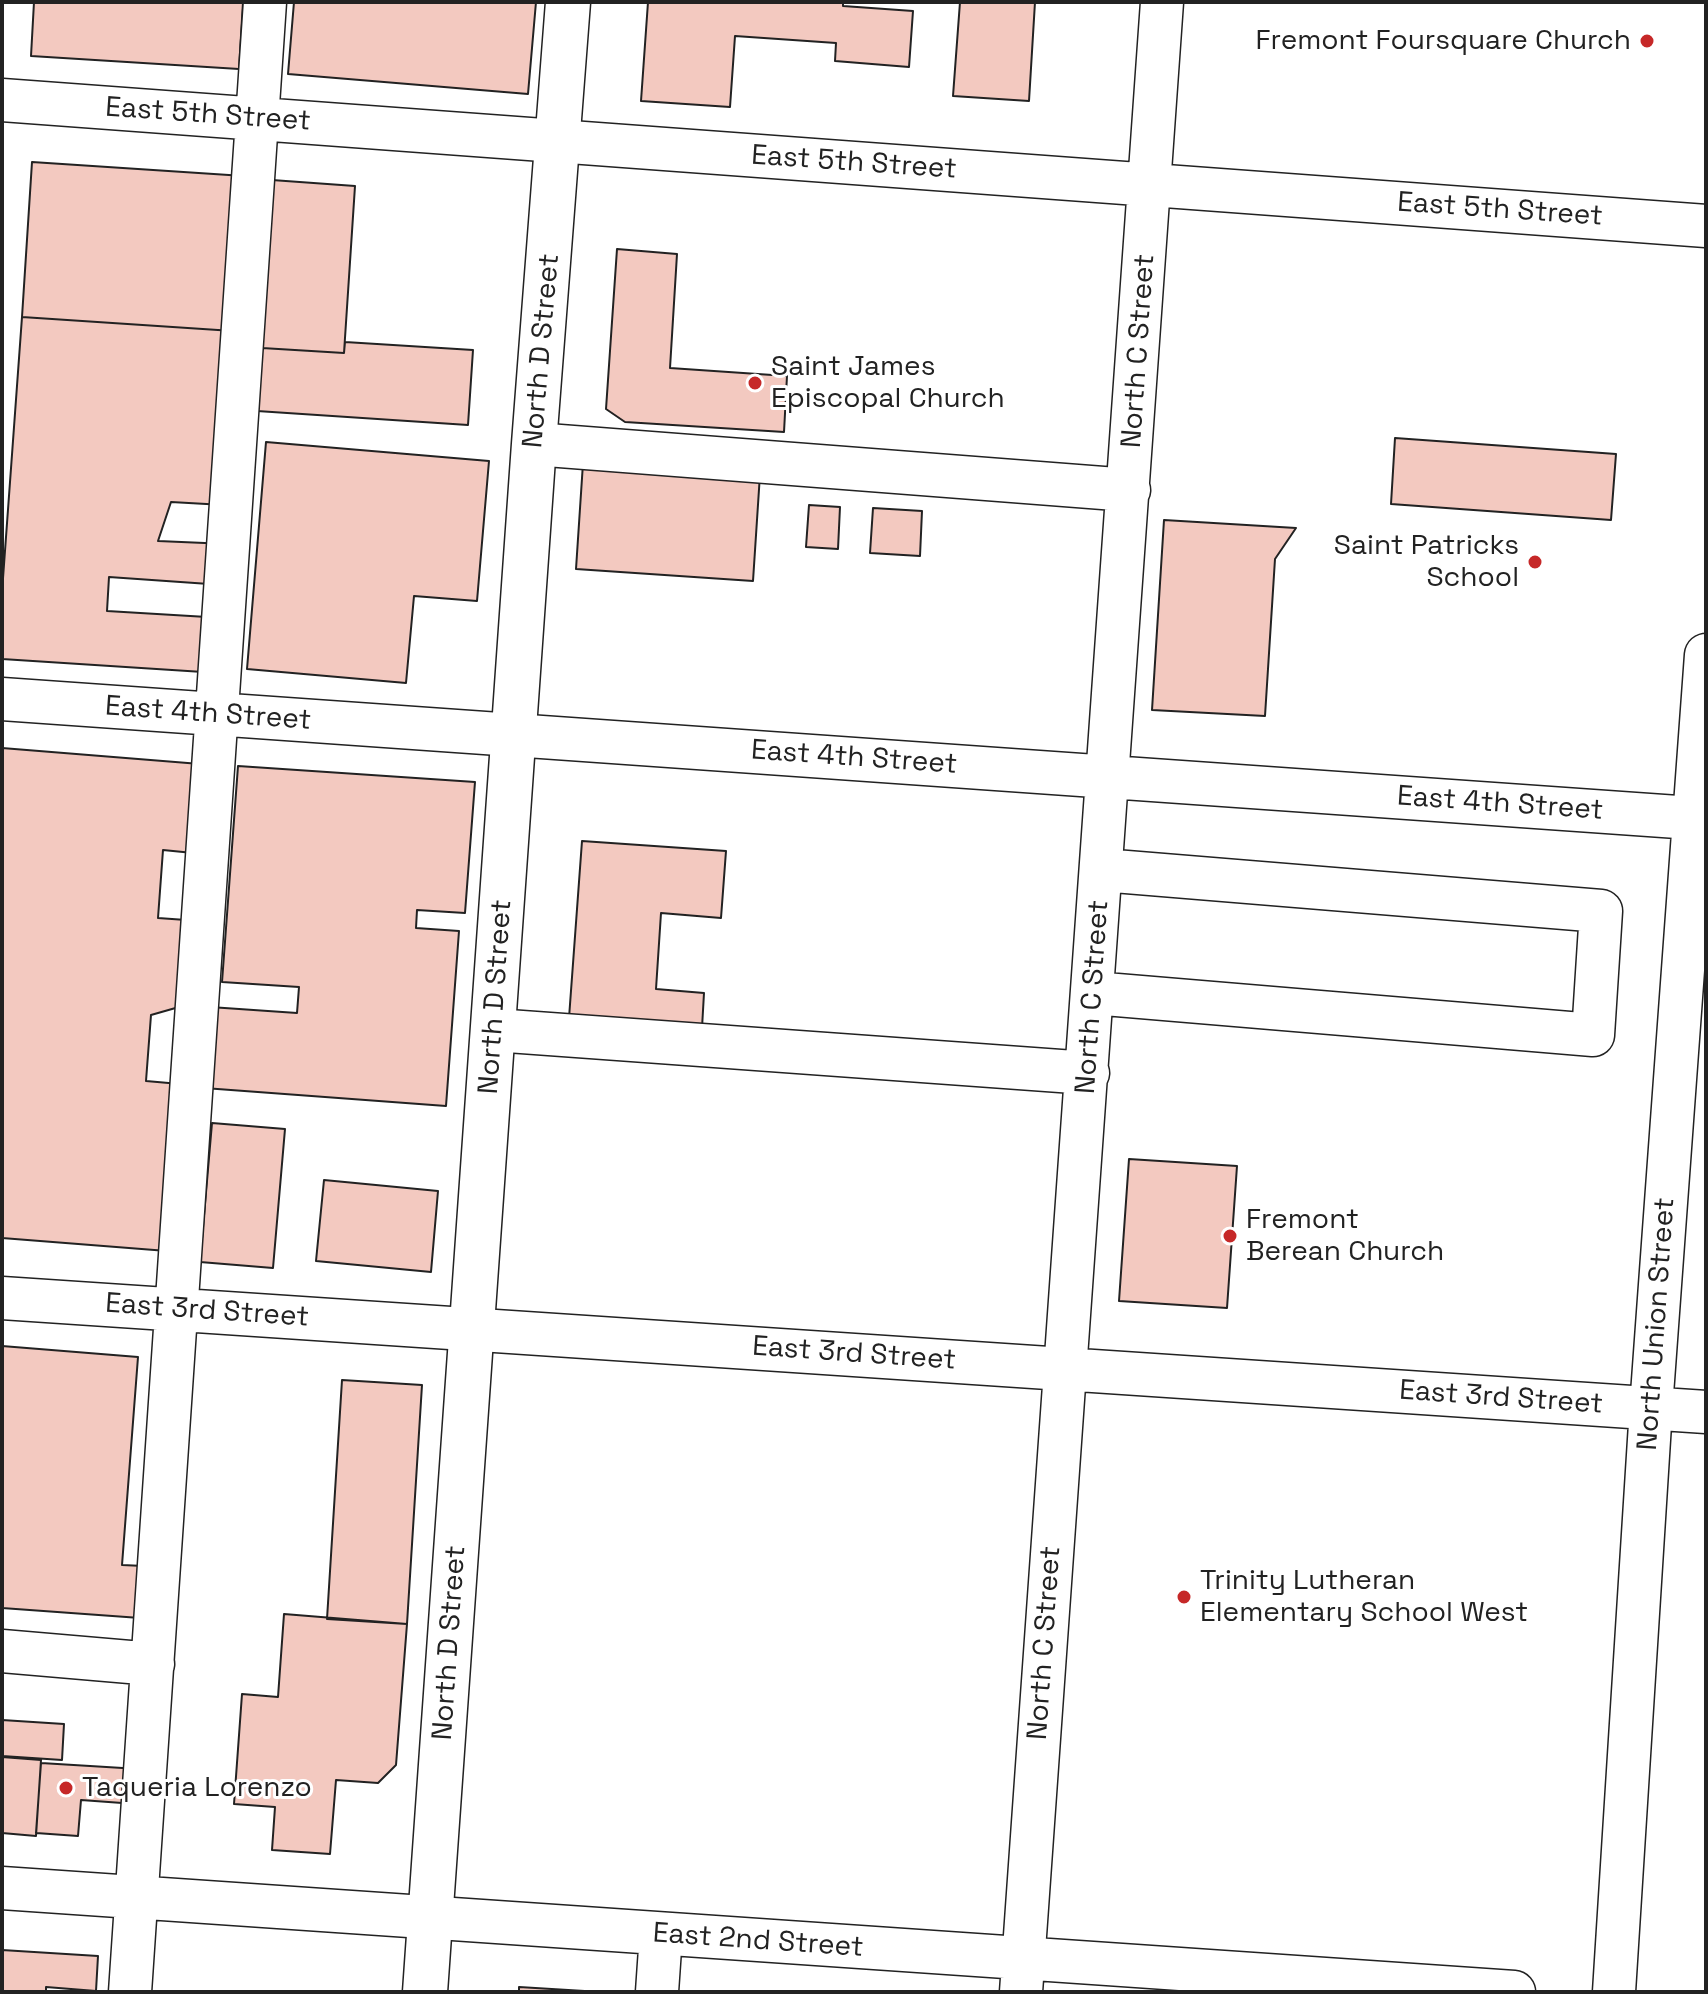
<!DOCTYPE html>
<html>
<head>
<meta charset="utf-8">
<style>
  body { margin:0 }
  #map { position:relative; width:1708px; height:1994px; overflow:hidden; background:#fff; font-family:"Space Grotesk",sans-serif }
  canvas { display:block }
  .frame { position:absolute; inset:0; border:4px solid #222; pointer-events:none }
</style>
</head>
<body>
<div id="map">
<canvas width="1708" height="1994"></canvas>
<div class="frame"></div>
</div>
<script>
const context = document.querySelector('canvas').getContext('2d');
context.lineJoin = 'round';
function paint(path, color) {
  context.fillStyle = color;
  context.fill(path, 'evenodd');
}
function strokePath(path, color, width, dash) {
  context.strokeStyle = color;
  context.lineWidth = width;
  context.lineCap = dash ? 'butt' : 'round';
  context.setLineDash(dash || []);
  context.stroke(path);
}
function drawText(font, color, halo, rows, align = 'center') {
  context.font = font + ' "Space Grotesk",sans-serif';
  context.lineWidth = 6;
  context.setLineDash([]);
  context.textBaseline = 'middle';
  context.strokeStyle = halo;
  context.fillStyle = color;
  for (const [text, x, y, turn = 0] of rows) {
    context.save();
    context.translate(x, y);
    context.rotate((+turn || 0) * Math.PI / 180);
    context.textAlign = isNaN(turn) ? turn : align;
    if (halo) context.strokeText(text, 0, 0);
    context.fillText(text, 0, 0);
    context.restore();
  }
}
const building = new Path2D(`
  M34,2H243L239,69L31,56Z
  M294,2H536L528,94L288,74Z
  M648,2H843V6L913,11L909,67L835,61L836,43L735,36L730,107L641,101Z
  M960,2H1035L1029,101L953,96Z
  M32,162L244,176L233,331L22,317Z
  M272,180L355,186L344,353L262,348Z
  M617,249L677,254L670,368L787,376L784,432L625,422L606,409Z
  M22,317L233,331L224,505L171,502L158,541L228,544L209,584L109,577L107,611L207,617L203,672L2,659V592Z
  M345,342L473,350L468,425L257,411L262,348L344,353Z
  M1395,438L1616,454L1611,520L1391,504Z
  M266,442L489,461L477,601L414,596L406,683L247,669Z
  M583,463L760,474L753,581L576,569Z
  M809,505L840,507L838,549L806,547Z
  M873,508L922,511L920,556L870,553Z
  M1164,520L1296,528L1275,559L1265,716L1152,710Z
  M2,748L200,764L193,853L163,850L158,918L186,920L179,1007L151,1015L146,1081L180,1084L167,1251L2,1238Z
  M238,766L475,782L465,913L417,910L416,928L459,931L446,1106L204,1088L210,1007L297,1013L299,987L222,982Z
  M582,841L726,851L721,918L661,913L656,989L704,993L702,1028L569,1018Z
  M212,1123L285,1129L273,1268L200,1262Z
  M1129,1159L1237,1166L1227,1308L1119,1301Z
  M324,1180L438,1191L431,1272L316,1261Z
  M2,1346L138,1357L122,1565L144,1566L140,1618L2,1608Z
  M342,1380L422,1385L407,1624L327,1619Z
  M284,1614L407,1624L396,1765L378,1783L336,1780L330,1854L272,1850L275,1807L234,1804L242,1694L278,1697Z
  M2,1720L64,1724L62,1760L2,1756Z
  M2,1757L41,1760L36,1836L2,1833Z
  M41,1763L139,1769L136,1804L81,1800L78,1836L36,1833Z
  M2,1950L98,1956L96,1991L46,1987V1992H2Z
  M519,1987L601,1992H519Z`);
paint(building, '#f3c9c0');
strokePath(building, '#222', 2);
const minor = new Path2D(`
  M2,100L1706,226
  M534,444L1129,490
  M2,699L1706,819
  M1093,993L1593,1035L1601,911L1102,870
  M494,1030L1088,1073
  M2,1298L1706,1412
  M2,1651L153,1664
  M2,1888L1514,1992
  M130,1992L265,2
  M657,1992L661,1934
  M1021,1992L1162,2
  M1614,1992L1651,1408L1706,655`);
const major = new Path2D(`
  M425,1992L534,444L568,2`);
strokePath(minor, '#222', 45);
strokePath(major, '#222', 47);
strokePath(minor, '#fff', 42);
strokePath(major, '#fff', 44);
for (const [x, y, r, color] of [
  [1647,41,8,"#c62828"],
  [755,383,8,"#c62828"],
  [1535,562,8,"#c62828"],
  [1230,1236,8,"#c62828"],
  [1184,1597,8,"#c62828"],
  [66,1788,8,"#c62828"]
]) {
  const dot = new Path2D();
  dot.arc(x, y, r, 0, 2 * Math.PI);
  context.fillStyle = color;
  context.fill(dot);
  strokePath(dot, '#fff', 3);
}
drawText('28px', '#222', '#fff', [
  ["Fremont Foursquare Church",1631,41,"right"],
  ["Saint James",771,367],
  ["Episcopal Church",771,399],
  ["Saint Patricks",1519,546,"right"],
  ["School",1519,578,"right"],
  ["Fremont",1246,1220],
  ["Berean Church",1246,1252],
  ["Trinity Lutheran",1200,1581],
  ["Elementary School West",1200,1613],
  ["Taqueria Lorenzo",82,1788]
], 'left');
drawText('28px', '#222', '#fff', [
  ["East 5th Street",208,115,4],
  ["East 5th Street",854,163,4],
  ["East 5th Street",1500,210,4],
  ["North D Street",542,351,-85],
  ["North C Street",1139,351,-86],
  ["East 4th Street",208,714,4],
  ["East 4th Street",854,758,4],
  ["East 4th Street",1500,804,4],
  ["North D Street",496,997,-86],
  ["North C Street",1093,997,-86],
  ["East 3rd Street",207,1311,4],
  ["North Union Street",1657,1324,-86],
  ["East 3rd Street",854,1354,4],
  ["East 3rd Street",1501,1398,4],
  ["North D Street",450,1643,-86],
  ["North C Street",1045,1643,-86],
  ["East 2nd Street",758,1941,4]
]);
</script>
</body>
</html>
